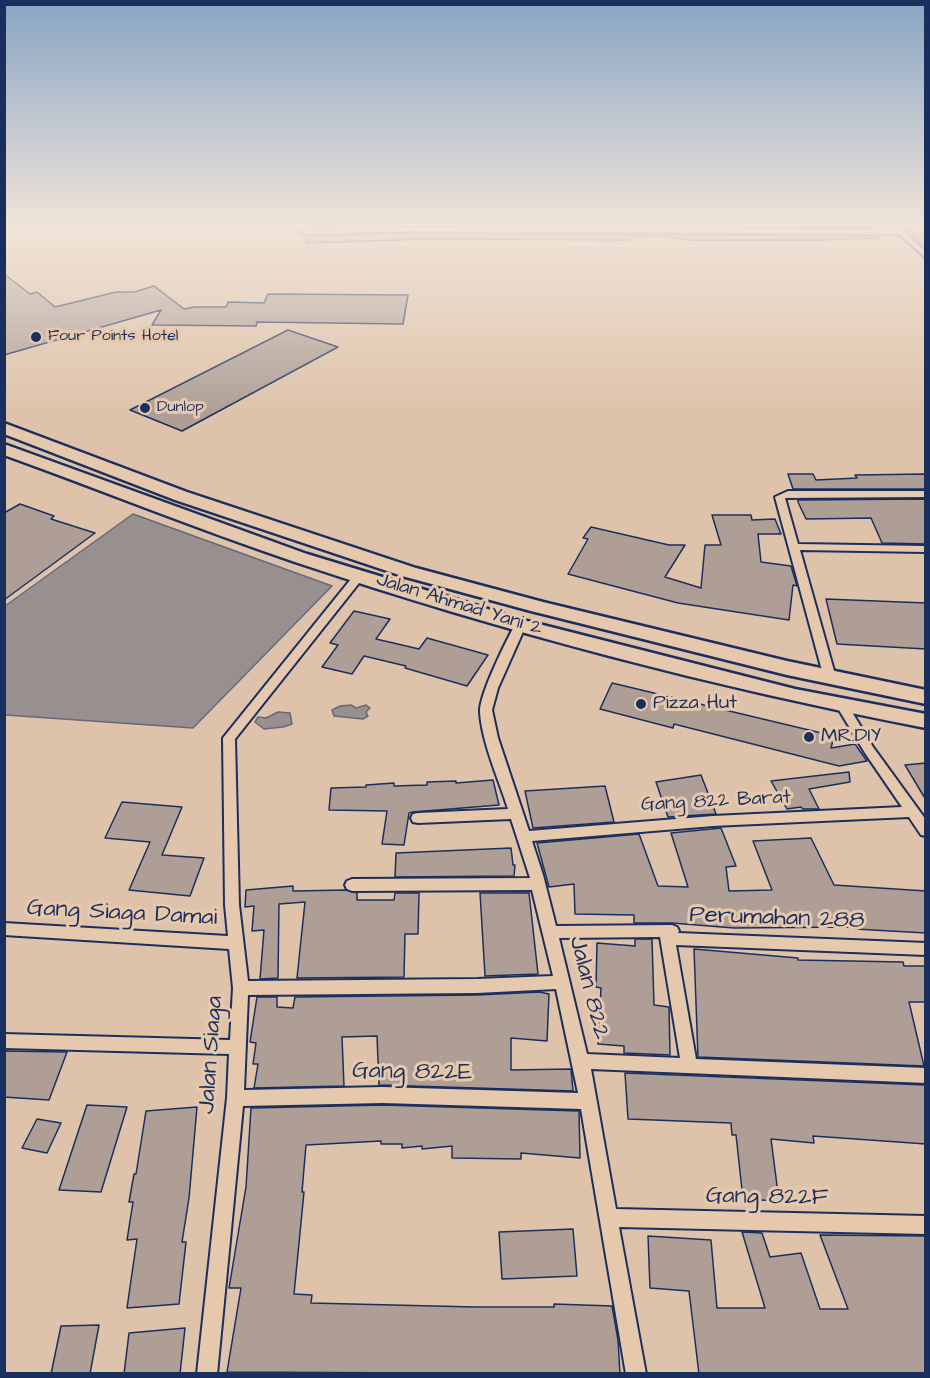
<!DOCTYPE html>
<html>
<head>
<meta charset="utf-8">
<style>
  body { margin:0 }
  #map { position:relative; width:930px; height:1378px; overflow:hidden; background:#dec3aa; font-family:"Architects Daughter",sans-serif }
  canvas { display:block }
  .frame { position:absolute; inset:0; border:6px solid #1b2f5e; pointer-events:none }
</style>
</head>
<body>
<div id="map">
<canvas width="930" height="1378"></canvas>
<div class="frame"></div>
</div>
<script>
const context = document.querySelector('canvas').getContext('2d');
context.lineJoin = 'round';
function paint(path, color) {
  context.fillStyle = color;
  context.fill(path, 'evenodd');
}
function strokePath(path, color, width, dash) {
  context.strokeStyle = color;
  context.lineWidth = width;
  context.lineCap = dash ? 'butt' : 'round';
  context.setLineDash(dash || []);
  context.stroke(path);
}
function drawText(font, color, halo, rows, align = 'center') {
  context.font = font + ' "Architects Daughter",sans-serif';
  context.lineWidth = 6;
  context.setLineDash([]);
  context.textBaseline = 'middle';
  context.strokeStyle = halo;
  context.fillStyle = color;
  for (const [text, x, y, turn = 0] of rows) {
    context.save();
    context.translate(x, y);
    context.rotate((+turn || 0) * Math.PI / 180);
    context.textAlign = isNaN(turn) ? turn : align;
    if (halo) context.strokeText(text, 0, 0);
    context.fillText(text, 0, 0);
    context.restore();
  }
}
const water = new Path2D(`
  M133,514L332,586L193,728L5,715V606Z
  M351,705L356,708L366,705L370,708L366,712L368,716L363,719L334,716L332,710L340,706Z
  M278,712L290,713L292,724L283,727L264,729L255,722L258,717L266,718Z`);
paint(water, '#988f8f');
strokePath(water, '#66697b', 1.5);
const building = new Path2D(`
  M348,223H812L869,225L872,228L305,226Z
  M905,225H926V248Z
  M412,233L878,236L880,238L824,240H691L660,236L630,237V240L427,239L306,243V236Z
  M4,274L30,294L37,292L55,307L116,292H134L154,286L184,309L194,307H226L228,302L264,303L268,294L408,295L403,324L257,322L256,326L152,325L161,310L4,355Z
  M288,330L338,347L182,431L130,410Z
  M788,474H813L816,480L857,478L855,475L926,474V489H793Z
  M926,499V544L882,543L871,518L806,519L798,502V500Z
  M20,504L54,516L51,519L95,533L4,600V513Z
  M712,515H751L752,520L775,519L781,534H758L761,562L791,566L797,586L793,585L789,620L678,603L568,574L588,539L583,538L591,527L669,545H685L665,577L701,588L705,545H721Z
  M826,599L926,603V649L837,644Z
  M354,611L390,619L376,639L419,649L427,638L488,655L467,686L405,668L406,666L364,656L352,674L322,667L338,645L330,643Z
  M612,683L834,736L831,748L855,744L867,761L839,766L674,724L673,728L600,709Z
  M926,763V800L905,765Z
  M849,772L850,782L809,789L819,809H803L801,807L787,809L771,781Z
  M701,775L716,814L668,817L656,782Z
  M493,780L499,805L413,812L409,813L404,845L382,844L387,811L329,810L331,788L366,787V785L394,783V786L427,785V782L456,781V783Z
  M605,786L614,822L533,828L525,791Z
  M122,802L182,807L162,855L204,858L190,896L129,890L150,842L105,838Z
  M721,828L736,866L726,867L729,891L772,890L753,841L811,838L834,885L926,891V933L855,929V927L734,928L672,923H634V915L575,914L574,884L549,887L537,843L639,834L658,886L688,887L671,833Z
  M511,848L513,865H515L514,876L395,877L396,853Z
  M293,886V891L346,890L357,893V900H394L395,893H419L418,934H405L404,977L297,978L305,902L279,904L278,978L260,979L264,930L252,931L254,906L245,907L246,890Z
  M480,893H529L538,974L485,976Z
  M635,939H652L654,1005L669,1007L670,1055L624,1053V1046L598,1044L601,988L596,987L597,943L635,946Z
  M694,949L798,958V960L903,962L904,966H926V1002H909L924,1066L698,1057Z
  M540,992L549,994L547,1041L511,1038V1070L571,1069L573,1091L379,1085L377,1036L342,1037L344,1086L254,1088L258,1064H253L256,1043L250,1042L257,997H277V1007L293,1008L295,997L477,995Z
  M4,1051L67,1052L49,1100L4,1097Z
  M625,1073L926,1085V1144L813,1136L814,1143L771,1139L779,1201L743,1199L736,1135H732L731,1123L628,1119Z
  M87,1105L127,1107L101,1192L59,1190Z
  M383,1105L579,1111L580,1158L521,1153V1159L452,1158V1146L422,1149V1146L402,1148V1144H381V1141L306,1145L302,1192H304L294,1294L312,1295L311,1303L475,1307H554V1304L612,1306L618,1340L620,1374L227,1372L241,1288H229L246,1187L251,1108Z
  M197,1107L189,1198L182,1242H186L179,1304L127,1308L137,1239L127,1240L133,1202H129L134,1174H136L146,1111Z
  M37,1119L61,1123L47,1153L22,1148Z
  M573,1229L577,1276L502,1279L499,1232Z
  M742,1232L762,1233L770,1257L801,1253L820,1309H848L820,1235L926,1236V1374H699L689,1291L650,1288L648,1236L711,1240L717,1308H765Z
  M99,1325L90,1374H51L61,1326Z
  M185,1328L180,1374H124L129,1333Z`);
paint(building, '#ae9e96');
strokePath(building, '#1b2f5e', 1.5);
const minor = new Path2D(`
  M888,223H895L926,252V258L899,234L412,231L303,234L300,232L303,230L412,227L895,230Z
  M788,491H926V497L785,498L798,544L926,546V552L800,550L836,678L830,682L824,678L775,497Z
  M359,573L364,576L363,578L235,739L239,905L248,981L477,979L553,976L532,890L352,891L347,889L345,885L347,881L352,879L530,878L511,819L418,823L413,822L411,818L413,814L418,813L508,809C499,780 482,743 480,712C479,695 507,639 516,623H524L526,625L498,688L492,710L498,738L529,831L713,816L902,807L865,753L836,705L838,702H846L873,747L926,820V836L921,835L909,817L713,826L532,841L543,875L556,926L672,925L677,927L679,931L678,933L926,943V955L676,945L696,1059L926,1068V1083L591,1069L616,1209L926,1216V1234L619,1227L646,1374H626L581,1109L383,1103L243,1106L217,1374H197L227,1098L229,1054L4,1048V1034L230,1040L233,988L229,949L4,935V923L228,936L225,905L223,738L355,574ZM660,937L680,1058L587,1054L559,938ZM556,989L578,1093L383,1087L244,1090L248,995L477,993Z`);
const trunk = new Path2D(`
  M4,423L187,492L416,568L543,602L787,661L926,690V704L787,675L531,611L402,576L175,500L4,434Z
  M4,444L307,554L527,621L795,689L926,714V728C713,687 500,631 295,562C197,529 101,490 4,455Z`);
strokePath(minor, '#1b2f5e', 4);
strokePath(trunk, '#1b2f5e', 5);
paint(minor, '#e6c9ad');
paint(trunk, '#e6c9ad');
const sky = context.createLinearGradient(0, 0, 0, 416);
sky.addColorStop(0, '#88a5c4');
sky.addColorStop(0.54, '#f0e4d9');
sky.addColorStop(1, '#f0e4d900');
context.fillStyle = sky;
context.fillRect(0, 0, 930, 416);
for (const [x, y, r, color] of [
  [36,337,6,"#1b2f5e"],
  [145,408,6,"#1b2f5e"],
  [641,704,6,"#1b2f5e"],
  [809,737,6,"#1b2f5e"]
]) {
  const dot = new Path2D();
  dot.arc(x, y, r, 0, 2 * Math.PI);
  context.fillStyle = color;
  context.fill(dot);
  strokePath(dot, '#e6c9ad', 2);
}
drawText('16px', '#1b2f5e', '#e6c9ad', [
  ["Four Points Hotel",48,337],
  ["Dunlop",157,408]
], 'left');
drawText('20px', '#1b2f5e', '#e6c9ad', [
  ["Jalan Ahmad Yani 2",459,605,17],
  ["Gang 822 Barat",716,802,-3]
]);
drawText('20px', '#1b2f5e', '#e6c9ad', [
  ["Pizza Hut",653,704],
  ["MR.DIY",821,737]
], 'left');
drawText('24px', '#1b2f5e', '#e6c9ad', [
  ["Gang Siaga Damai",122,914,3],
  ["Perumahan 288",777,919,2],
  ["Jalan 822",588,988,76],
  ["Jalan Siaga",212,1055,-86],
  ["Gang 822E",412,1073,1],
  ["Gang 822F",767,1198,1]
]);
</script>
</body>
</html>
